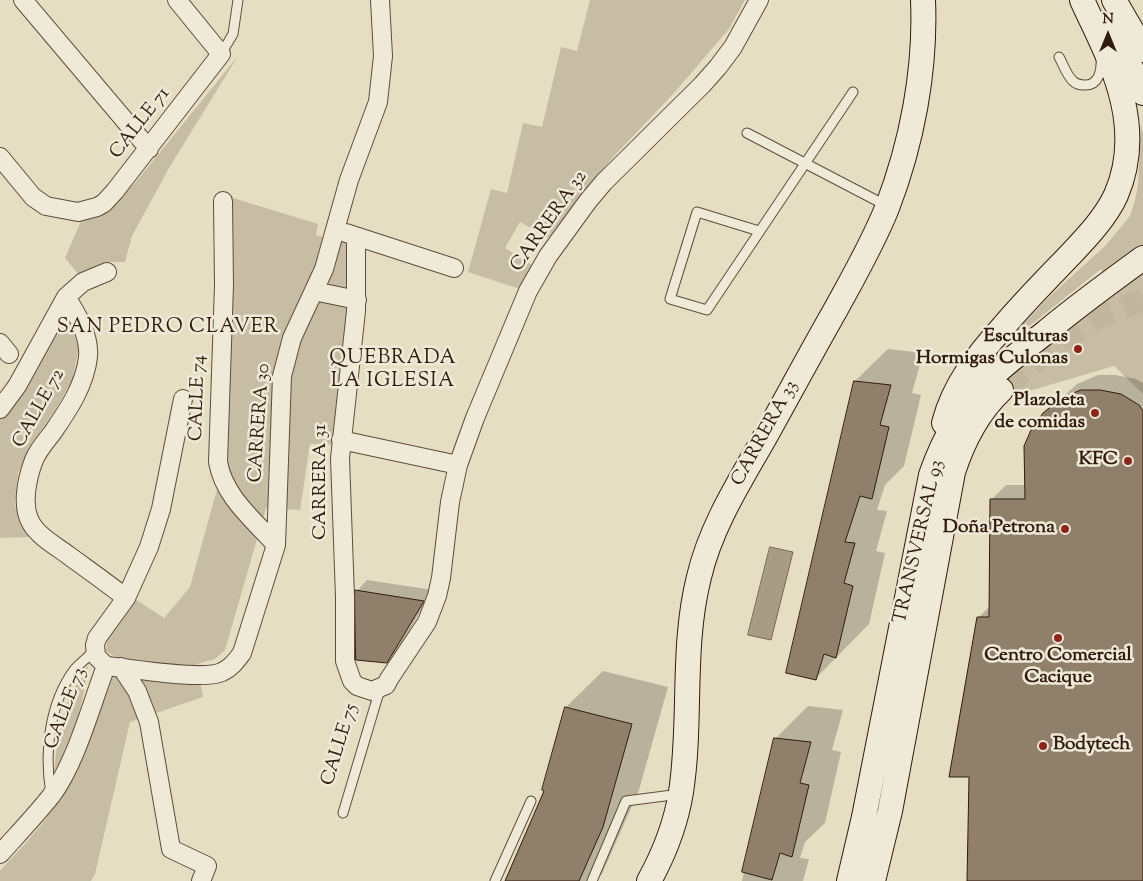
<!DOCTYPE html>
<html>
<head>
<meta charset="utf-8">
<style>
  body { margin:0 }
  #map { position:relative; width:1143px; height:881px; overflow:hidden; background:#e6dec3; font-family:"Sorts Mill Goudy",serif }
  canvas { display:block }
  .north { position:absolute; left:1083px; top:10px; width:50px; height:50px; -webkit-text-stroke:4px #efead8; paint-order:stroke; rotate:0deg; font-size:14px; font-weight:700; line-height:20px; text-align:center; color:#321b0c }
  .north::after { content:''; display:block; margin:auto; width:18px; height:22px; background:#321b0c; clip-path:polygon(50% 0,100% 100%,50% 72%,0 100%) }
</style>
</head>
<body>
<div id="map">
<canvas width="1143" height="881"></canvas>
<div class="north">N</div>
</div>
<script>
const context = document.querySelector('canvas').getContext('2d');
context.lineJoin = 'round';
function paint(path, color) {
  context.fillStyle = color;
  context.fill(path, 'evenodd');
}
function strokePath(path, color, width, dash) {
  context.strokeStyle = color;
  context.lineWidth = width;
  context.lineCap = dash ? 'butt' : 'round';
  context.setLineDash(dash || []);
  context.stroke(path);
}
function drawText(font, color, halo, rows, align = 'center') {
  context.font = font + ' "Sorts Mill Goudy",serif';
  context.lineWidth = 5;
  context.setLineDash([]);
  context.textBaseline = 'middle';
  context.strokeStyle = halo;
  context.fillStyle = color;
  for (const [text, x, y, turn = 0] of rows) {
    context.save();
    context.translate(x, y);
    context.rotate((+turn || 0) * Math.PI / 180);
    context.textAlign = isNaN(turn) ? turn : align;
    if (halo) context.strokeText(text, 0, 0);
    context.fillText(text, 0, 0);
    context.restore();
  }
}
paint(new Path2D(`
  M590,0H745L729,29L673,94L613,157L548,238L520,222L505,248L532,265L520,289L468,272L491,189L507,193L523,123L542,127L561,47L577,51Z
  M238,56L169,168L132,236L125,262H105L79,275L65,258L81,221L109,208L135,183Z
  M1141,124L1143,133V394L1114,366L1019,394L1004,372L1109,292L1101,269L998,351L1050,296L1106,245L1130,216L1135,200L1138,185Z
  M233,198L318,224L316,235L350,244L348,318L336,445L310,444L300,510L266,508L225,650L215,659L197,664L203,697L130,722L95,874L91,881H0V871C19,849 42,828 56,803C83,757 98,707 117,658L106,651L108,634L135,599L164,618L190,587L224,464Z
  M61,317L70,325L79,347L72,381L54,412L32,443L18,473L15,505L30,537L0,538V418L12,407Z
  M88,665C84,705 72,740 54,777C57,734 62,700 88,665Z`), '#c7bda4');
const water = new Path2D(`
  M770,547L793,552L771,640L748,635Z`);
paint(water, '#a99c85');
strokePath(water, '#796855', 1);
paint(new Path2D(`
  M888,349L923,353L912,393L921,395L904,466L885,485L877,510L887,511L876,551L885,553L869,624L815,679L855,381Z
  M1098,375H1115L1136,379L1143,383V881H969L978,618L991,605V500L1006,485H1026L1044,414L1077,384Z
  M367,580L433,590L397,651L386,662L357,591Z
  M603,671L668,687L639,790L602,874L595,881H506L546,790L544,789L566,707Z
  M808,706L843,710L832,750L841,752L825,823L805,842L800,858L809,859L803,881H742L775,739Z`), '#0003');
const building = new Path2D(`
  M854,381L891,385L880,425L889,427L872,499L860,496L845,542L855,543L844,583L853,586L836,658L824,654L816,680L786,673Z
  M1081,390H1100L1121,394L1139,405L1143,411V881H967L969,777H949L977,617H989L990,499H1025L1024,446L1031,430L1043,413L1060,399Z
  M355,590L424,601L387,663L356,660Z
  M565,707L632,724L603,827L579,881H505L544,791L542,790Z
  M774,738L811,742L800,783L809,785L792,857L780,853L772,880L742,872Z`);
paint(building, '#90806b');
strokePath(building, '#321b0c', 1);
strokePath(new Path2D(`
  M1004,387C1033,363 1062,337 1096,319C1111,311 1127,306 1143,301`), '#c2b79e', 24, [24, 12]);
const lane = new Path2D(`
  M221,54L233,34L238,0
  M1059,57C1063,64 1067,76 1073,81C1076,84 1081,85 1084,85C1099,86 1102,70 1101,58
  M747,133L887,206
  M759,231L697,212L670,299L707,310L853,92
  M51,794C44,753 49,704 74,670C80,663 88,657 94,651
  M343,813L380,689
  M495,881L531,801
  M592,881L626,801L680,794`);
const street = new Path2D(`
  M23,0L149,149
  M0,157L33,197L46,206L78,212L97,207L104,203L115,191L221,54L177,0
  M223,201L224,285L218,462C224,497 254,520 276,545
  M346,233L454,268
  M356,237V311L340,458L345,597V661L352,681L357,686L372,691L386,685L389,679L427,622L437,596L441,578L450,502L458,465L475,418L528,291L548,256L588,201L604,182L702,85L718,67L733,47L759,0
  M314,291L357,300
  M66,297C77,314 90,336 88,357C85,385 68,410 53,432C46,441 38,450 34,460C27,478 21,506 31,523C39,537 56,546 68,555C87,569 107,583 126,598
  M0,343L9,354
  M183,399L161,509L149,547L126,598L97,638L95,645L96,656L106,666C130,668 203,681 222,672C231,668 236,661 242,653L276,545L282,376L292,338L324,269L349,180L378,102L383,56L380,0
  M0,409L17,386L66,297L83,282L107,272
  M341,440L458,465
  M121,667L137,691L149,722L171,849L207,866L201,881
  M0,854C17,835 35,816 51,796C76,763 91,705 106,666`);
const secondary = new Path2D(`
  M1114,0L1143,50
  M1107,26L1126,57L1143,93
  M944,423C954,385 977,356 1003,327C1024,302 1047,279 1070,255C1087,237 1106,217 1116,195C1129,165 1130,133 1123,102C1115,66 1097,33 1082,0
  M649,881C664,854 676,823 681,792C692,721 681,648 699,577C711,526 740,481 765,437C789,394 812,351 836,309C854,276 873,243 887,208C912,143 926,70 923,0
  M849,881L864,817L931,475C943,441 961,407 987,381C1005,363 1026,348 1046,332C1077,306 1110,282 1143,258
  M873,881L890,811L953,472C963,441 978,412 1001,390`);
strokePath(lane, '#5f4c3a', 11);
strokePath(street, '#5f4c3a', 20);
strokePath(secondary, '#321b0c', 26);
strokePath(lane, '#efead8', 9);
strokePath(street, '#efead8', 18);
strokePath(secondary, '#efead8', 24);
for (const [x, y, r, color] of [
  [1078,349,5,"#8f2418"],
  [1095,413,5,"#8f2418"],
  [1128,461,5,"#8f2418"],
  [1065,529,5,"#8f2418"],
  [1058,638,5,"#8f2418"],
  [1043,746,5,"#8f2418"]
]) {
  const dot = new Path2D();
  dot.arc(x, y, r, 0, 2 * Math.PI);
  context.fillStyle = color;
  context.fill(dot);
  strokePath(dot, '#efead8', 2);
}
drawText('19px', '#321b0c', '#efead8', [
  ["CALLE 71",141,124,-52],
  ["CARRERA 32",550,222,-55],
  ["CALLE 74",199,398,-88],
  ["CALLE 72",40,409,-61],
  ["CARRERA 30",261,423,-86],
  ["CARRERA 33",766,434,-61],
  ["CARRERA 31",322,482,-90],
  ["TRANSVERSAL 93",920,542,-77],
  ["CALLE 73",67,709,-69],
  ["CALLE 75",341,745,-73]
]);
drawText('bold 19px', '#321b0c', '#efead8', [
  ["Esculturas",1068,338],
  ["Hormigas Culonas",1068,360],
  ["Plazoleta",1085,402],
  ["de comidas",1085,424],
  ["KFC",1118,461],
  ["Doña Petrona",1055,529],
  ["Centro Comercial",1058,657,"center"],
  ["Cacique",1058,679,"center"],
  ["Bodytech",1053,746,"left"]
], 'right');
context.letterSpacing = '1px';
drawText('20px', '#321b0c', '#efead8', [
  ["SAN PEDRO CLAVER",168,329],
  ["QUEBRADA",393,360],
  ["LA IGLESIA",393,383]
]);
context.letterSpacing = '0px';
</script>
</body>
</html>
